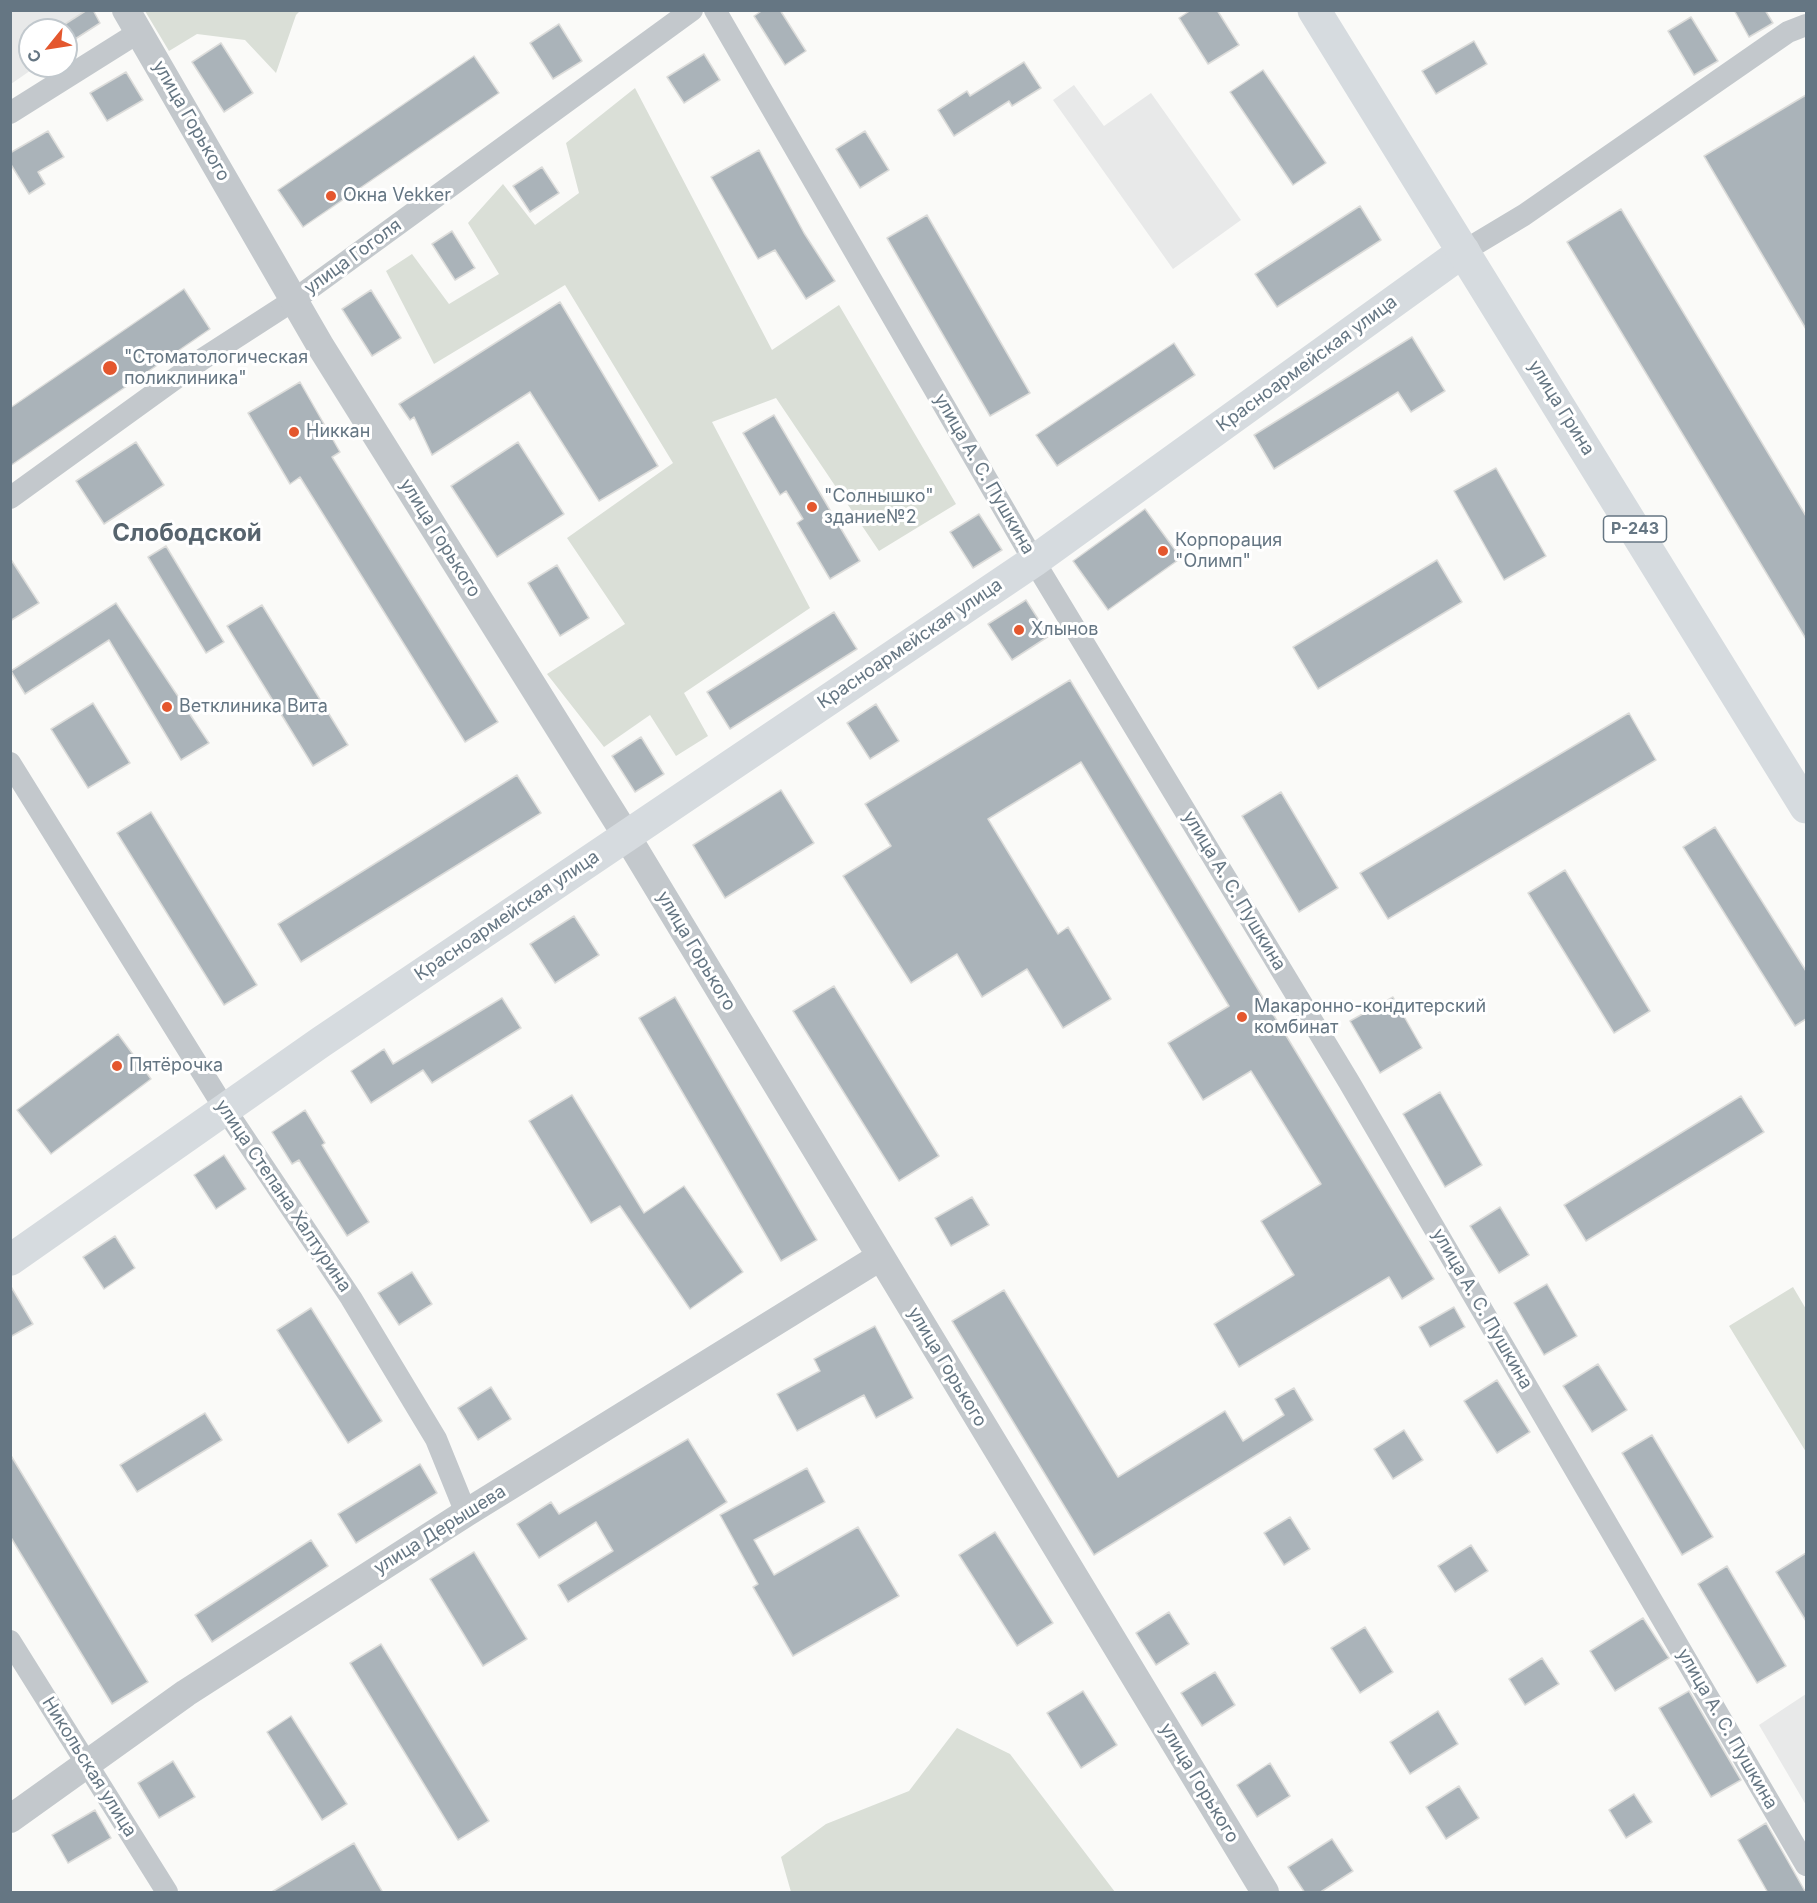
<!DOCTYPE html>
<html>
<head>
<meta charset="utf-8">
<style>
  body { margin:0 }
  #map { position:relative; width:1817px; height:1903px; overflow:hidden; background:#fafaf8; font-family:Inter,sans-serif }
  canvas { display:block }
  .frame { position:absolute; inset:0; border:12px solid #657683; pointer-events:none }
  .north { position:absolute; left:18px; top:18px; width:60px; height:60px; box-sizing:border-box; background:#fff; border:2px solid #c1c8cd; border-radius:50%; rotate:240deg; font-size:16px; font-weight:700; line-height:24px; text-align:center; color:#657683 }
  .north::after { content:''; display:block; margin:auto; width:21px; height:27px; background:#e4572e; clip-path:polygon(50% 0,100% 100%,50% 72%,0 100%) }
</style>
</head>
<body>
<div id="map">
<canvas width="1817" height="1903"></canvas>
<div class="frame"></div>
<div class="north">С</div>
</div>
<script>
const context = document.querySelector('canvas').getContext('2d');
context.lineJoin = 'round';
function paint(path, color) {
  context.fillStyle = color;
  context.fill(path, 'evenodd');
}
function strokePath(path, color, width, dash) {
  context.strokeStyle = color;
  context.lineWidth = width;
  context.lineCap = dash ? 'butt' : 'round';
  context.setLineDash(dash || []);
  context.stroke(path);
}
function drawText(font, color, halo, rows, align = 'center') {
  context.font = font + ' Inter,sans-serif';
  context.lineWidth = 6;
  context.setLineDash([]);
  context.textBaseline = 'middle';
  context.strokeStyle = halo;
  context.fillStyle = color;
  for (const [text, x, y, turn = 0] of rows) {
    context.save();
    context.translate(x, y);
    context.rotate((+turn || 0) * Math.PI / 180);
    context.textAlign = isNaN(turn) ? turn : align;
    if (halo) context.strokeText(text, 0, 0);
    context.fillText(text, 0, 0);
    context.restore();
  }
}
paint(new Path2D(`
  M11,11H91L99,24L66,46V30H30V66H37L11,84Z
  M1074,85L1104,126L1151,93L1241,220L1173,269L1053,100Z
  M1806,1694V1805L1759,1725Z`), '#e8e9e9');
paint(new Path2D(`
  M145,11H300L296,15L276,73L245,40L197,34L169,51Z
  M635,88L772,350L839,305L956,504L879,551L776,398L712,422L810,608L684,693L708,736L676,756L650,715L604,747L547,674L625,624L567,538L673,463L565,285L434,364L386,271L412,254L449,304L499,274L468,223L503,184L535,225L579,193L566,143Z
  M1793,1287L1806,1309V1452L1729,1326Z
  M957,1728L1010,1754L1115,1892H791L781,1857L826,1824L909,1791Z`), '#dadfd7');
const building = new Path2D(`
  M87,10H93L100,23L72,41L62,26Z
  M763,10H780L806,51L785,65L754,16Z
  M1191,10H1217L1239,45L1208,64L1179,18Z
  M1734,10H1765L1773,23L1749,37Z
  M1691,17L1718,61L1694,75L1668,31Z
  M559,24L582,61L553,79L530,43Z
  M1474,41L1487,64L1436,94L1422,71Z
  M221,43L253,93L224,112L192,62Z
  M704,54L720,80L684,103L667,77Z
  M474,56L499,93L303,227L278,190Z
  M1024,62L1041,88L1012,106L1009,101L954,136L938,110L967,91L970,96Z
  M1263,70L1326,163L1293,185L1230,92Z
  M126,72L143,100L107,121L90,93Z
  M1806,95V329L1704,156Z
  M48,131L64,157L38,172L45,184L29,194L10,163V153Z
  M865,131L889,170L860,188L836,149Z
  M759,150L804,233L835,281L806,299L775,250L758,259L711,177Z
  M542,167L559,193L530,212L513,186Z
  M1360,206L1381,240L1277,307L1255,274Z
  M1621,209L1806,516V639L1567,242Z
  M927,215L1030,393L990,416L887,238Z
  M452,231L475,268L455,280L432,244Z
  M184,289L210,329L10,466V408Z
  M371,290L401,338L372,356L342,309Z
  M560,302L658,466L599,501L530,392L432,455L414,417L410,420L399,404Z
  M1412,337L1445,391L1411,412L1398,392L1274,469L1254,435Z
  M1174,343L1195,375L1057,466L1036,435Z
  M300,382L340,452L332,457L498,722L465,742L300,477L290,484L248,413Z
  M774,415L860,561L830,579L797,523L803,519L786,491L780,495L743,433Z
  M136,442L164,485L104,524L76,481Z
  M518,442L564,514L497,557L451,486Z
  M1496,468L1546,556L1504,580L1454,491Z
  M1145,509L1181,558L1108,610L1073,561Z
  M979,514L1002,550L973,568L950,532Z
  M166,546L224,642L206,653L148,557Z
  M10,558L39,603L10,621Z
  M1437,560L1462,602L1318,689L1293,647Z
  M557,565L589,618L560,636L528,583Z
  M1026,600L1049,636L1012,660L988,624Z
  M116,603L209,743L181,760L109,640L25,694L11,671Z
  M262,605L348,745L313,766L227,626Z
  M834,612L857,649L730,729L707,692Z
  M1070,680L1434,1279L1402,1299L1389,1277L1239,1367L1214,1324L1294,1275L1261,1221L1321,1184L1251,1071L1203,1100L1168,1043L1229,1006L1081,762L988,819L1058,934L1068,927L1111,999L1063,1028L1027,969L982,997L957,954L911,983L843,876L891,846L865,804Z
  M93,703L130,763L88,788L51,729Z
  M876,704L899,741L870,759L847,723Z
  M1629,713L1656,760L1388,919L1360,873Z
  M641,737L664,774L635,792L612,756Z
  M517,775L541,813L301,962L278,924Z
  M781,790L814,843L725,898L693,845Z
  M1281,792L1338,888L1299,912L1242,816Z
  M151,812L257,985L224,1005L117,833Z
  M1715,827L1806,971V1019L1795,1026L1683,847Z
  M1565,870L1650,1011L1614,1033L1528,893Z
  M574,916L599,955L555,983L530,944Z
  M834,986L939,1156L899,1181L793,1011Z
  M675,997L817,1240L781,1261L639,1018Z
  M1393,997L1422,1048L1380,1073L1350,1021Z
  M502,998L521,1028L432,1083L423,1070L371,1103L351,1071L384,1049L393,1064Z
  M118,1034L151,1079L51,1154L17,1110Z
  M1440,1092L1482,1165L1445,1187L1403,1114Z
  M572,1095L644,1213L684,1186L743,1272L690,1309L620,1206L591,1223L529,1121Z
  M1741,1096L1764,1132L1586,1241L1564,1205Z
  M305,1110L325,1143L322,1145L369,1222L347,1236L299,1160L292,1164L272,1132Z
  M224,1155L246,1189L216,1209L194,1175Z
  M972,1197L989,1225L951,1246L935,1218Z
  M1500,1207L1529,1255L1499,1273L1470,1226Z
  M115,1236L135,1268L104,1289L83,1257Z
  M412,1272L432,1304L399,1325L378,1293Z
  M1547,1284L1577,1336L1544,1355L1514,1303Z
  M10,1285L33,1324L10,1337Z
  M1004,1290L1118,1477L1225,1411L1243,1441L1284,1415L1275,1399L1294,1388L1313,1420L1094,1555L952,1321Z
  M1454,1307L1465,1327L1430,1347L1419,1327Z
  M311,1308L382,1421L348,1443L277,1330Z
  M875,1326L913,1398L876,1418L864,1395L797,1431L777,1394L820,1371L814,1359Z
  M1598,1364L1627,1410L1592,1432L1563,1386Z
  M1497,1380L1530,1432L1497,1453L1464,1401Z
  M491,1387L511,1419L478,1440L458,1408Z
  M205,1413L222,1440L137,1492L120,1465Z
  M1404,1430L1423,1460L1393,1479L1374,1449Z
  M1652,1435L1713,1537L1682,1555L1622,1453Z
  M688,1439L727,1502L568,1602L558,1585L613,1551L596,1522L539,1558L517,1524L551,1502L559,1514Z
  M10,1454L148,1682L112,1704L10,1536Z
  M420,1464L437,1493L356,1543L338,1514Z
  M807,1468L825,1502L754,1540L774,1575L858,1527L899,1596L793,1656L753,1587L758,1584L720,1515Z
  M1290,1517L1310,1549L1284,1565L1264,1533Z
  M995,1532L1053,1623L1017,1646L959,1555Z
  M311,1540L328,1566L212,1642L195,1615Z
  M1471,1545L1488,1571L1455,1592L1438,1566Z
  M474,1552L527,1639L483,1666L430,1579Z
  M1806,1553V1621L1776,1572Z
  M1727,1566L1786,1666L1757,1683L1698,1584Z
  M1169,1612L1189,1644L1156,1665L1136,1633Z
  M1643,1618L1669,1658L1615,1691L1590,1651Z
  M1365,1627L1393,1672L1360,1693L1331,1648Z
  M381,1644L489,1821L458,1840L350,1663Z
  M1542,1658L1559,1684L1525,1705L1509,1679Z
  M1215,1672L1235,1705L1202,1726L1181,1693Z
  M1083,1691L1117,1745L1081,1768L1047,1713Z
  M1689,1691L1741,1780L1711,1797L1659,1708Z
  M1438,1711L1458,1744L1410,1774L1390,1742Z
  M291,1716L347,1804L322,1820L267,1732Z
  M173,1761L195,1797L159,1818L138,1783Z
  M1270,1763L1290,1796L1257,1817L1237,1785Z
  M1459,1786L1479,1818L1446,1839L1426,1807Z
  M1634,1794L1652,1822L1626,1838L1609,1810Z
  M95,1810L111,1838L68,1863L52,1835Z
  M1766,1823L1785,1856L1806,1893H1768L1738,1840Z
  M1332,1839L1353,1871L1319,1893H1305L1288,1867Z
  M354,1843L383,1893H270Z`);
paint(building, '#aab3b9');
strokePath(building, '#dcdcda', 1.5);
strokePath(new Path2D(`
  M715,10L1034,561L1349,1082L1806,1865
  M10,113L139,32
  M1464,251L1524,215L1788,32L1806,25
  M10,498L201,360L294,300L692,10
  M10,763L225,1109L351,1298L436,1439L466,1513
  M10,1641L167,1892`), '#c3c8cc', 22);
strokePath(new Path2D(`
  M126,10L321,347L626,835L1265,1892
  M10,1819L186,1693L466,1513L880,1257`), '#c3c8cc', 28);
strokePath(new Path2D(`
  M10,1260L321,1042L1034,561L1464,251`), '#d6dbdf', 32);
strokePath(new Path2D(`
  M1314,10L1806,807`), '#d6dbdf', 33);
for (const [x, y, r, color] of [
  [331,196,6,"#e4572e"],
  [110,368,8,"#e4572e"],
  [294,432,6,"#e4572e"],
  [812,507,6,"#e4572e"],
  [1163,551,6,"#e4572e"],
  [1019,630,6,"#e4572e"],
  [167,707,6,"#e4572e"],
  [1242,1017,6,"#e4572e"],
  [117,1066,6,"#e4572e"]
]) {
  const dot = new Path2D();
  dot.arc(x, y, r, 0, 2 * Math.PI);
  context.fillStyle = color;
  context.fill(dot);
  strokePath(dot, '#fff', 2);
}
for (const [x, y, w] of [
  [1635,529,63]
]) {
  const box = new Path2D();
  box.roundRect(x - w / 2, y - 13, w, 26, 4.5);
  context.fillStyle = '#fff';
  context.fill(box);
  strokePath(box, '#657683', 1.5);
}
drawText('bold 16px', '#657683', null, [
  ["Р-243",1635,529]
]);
drawText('18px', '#657683', '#fff', [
  ["улица Горького",191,121,60],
  ["улица Гоголя",353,257,-36],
  ["Красноармейская улица",1307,364,-36],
  ["улица Грина",1561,408,58],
  ["улица А. С. Пушкина",984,474,60],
  ["улица Горького",440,538,58],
  ["Красноармейская улица",910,644,-34],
  ["улица А. С. Пушкина",1234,891,59],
  ["Красноармейская улица",507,916,-34],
  ["улица Горького",696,951,59],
  ["улица Степана Халтурина",283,1196,56],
  ["улица А. С. Пушкина",1482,1309,60],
  ["улица Горького",947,1367,59],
  ["улица Дерышева",440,1530,-32],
  ["улица А. С. Пушкина",1727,1729,60],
  ["Никольская улица",89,1767,58],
  ["улица Горького",1199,1783,59]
]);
drawText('18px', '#657683', '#fff', [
  ["Окна Vekker",343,196],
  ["\"Стоматологическая",124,358],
  ["поликлиника\"",124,379],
  ["Никкан",306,432],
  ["\"Солнышко\"",824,497],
  ["здание№2",824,518],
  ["Корпорация",1175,541],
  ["\"Олимп\"",1175,562],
  ["Хлынов",1031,630],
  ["Ветклиника Вита",179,707],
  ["Макаронно-кондитерский",1254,1007],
  ["комбинат",1254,1028],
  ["Пятёрочка",129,1066]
], 'left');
drawText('bold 24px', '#57646e', '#fff', [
  ["Слободской",187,534]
]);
</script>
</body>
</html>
